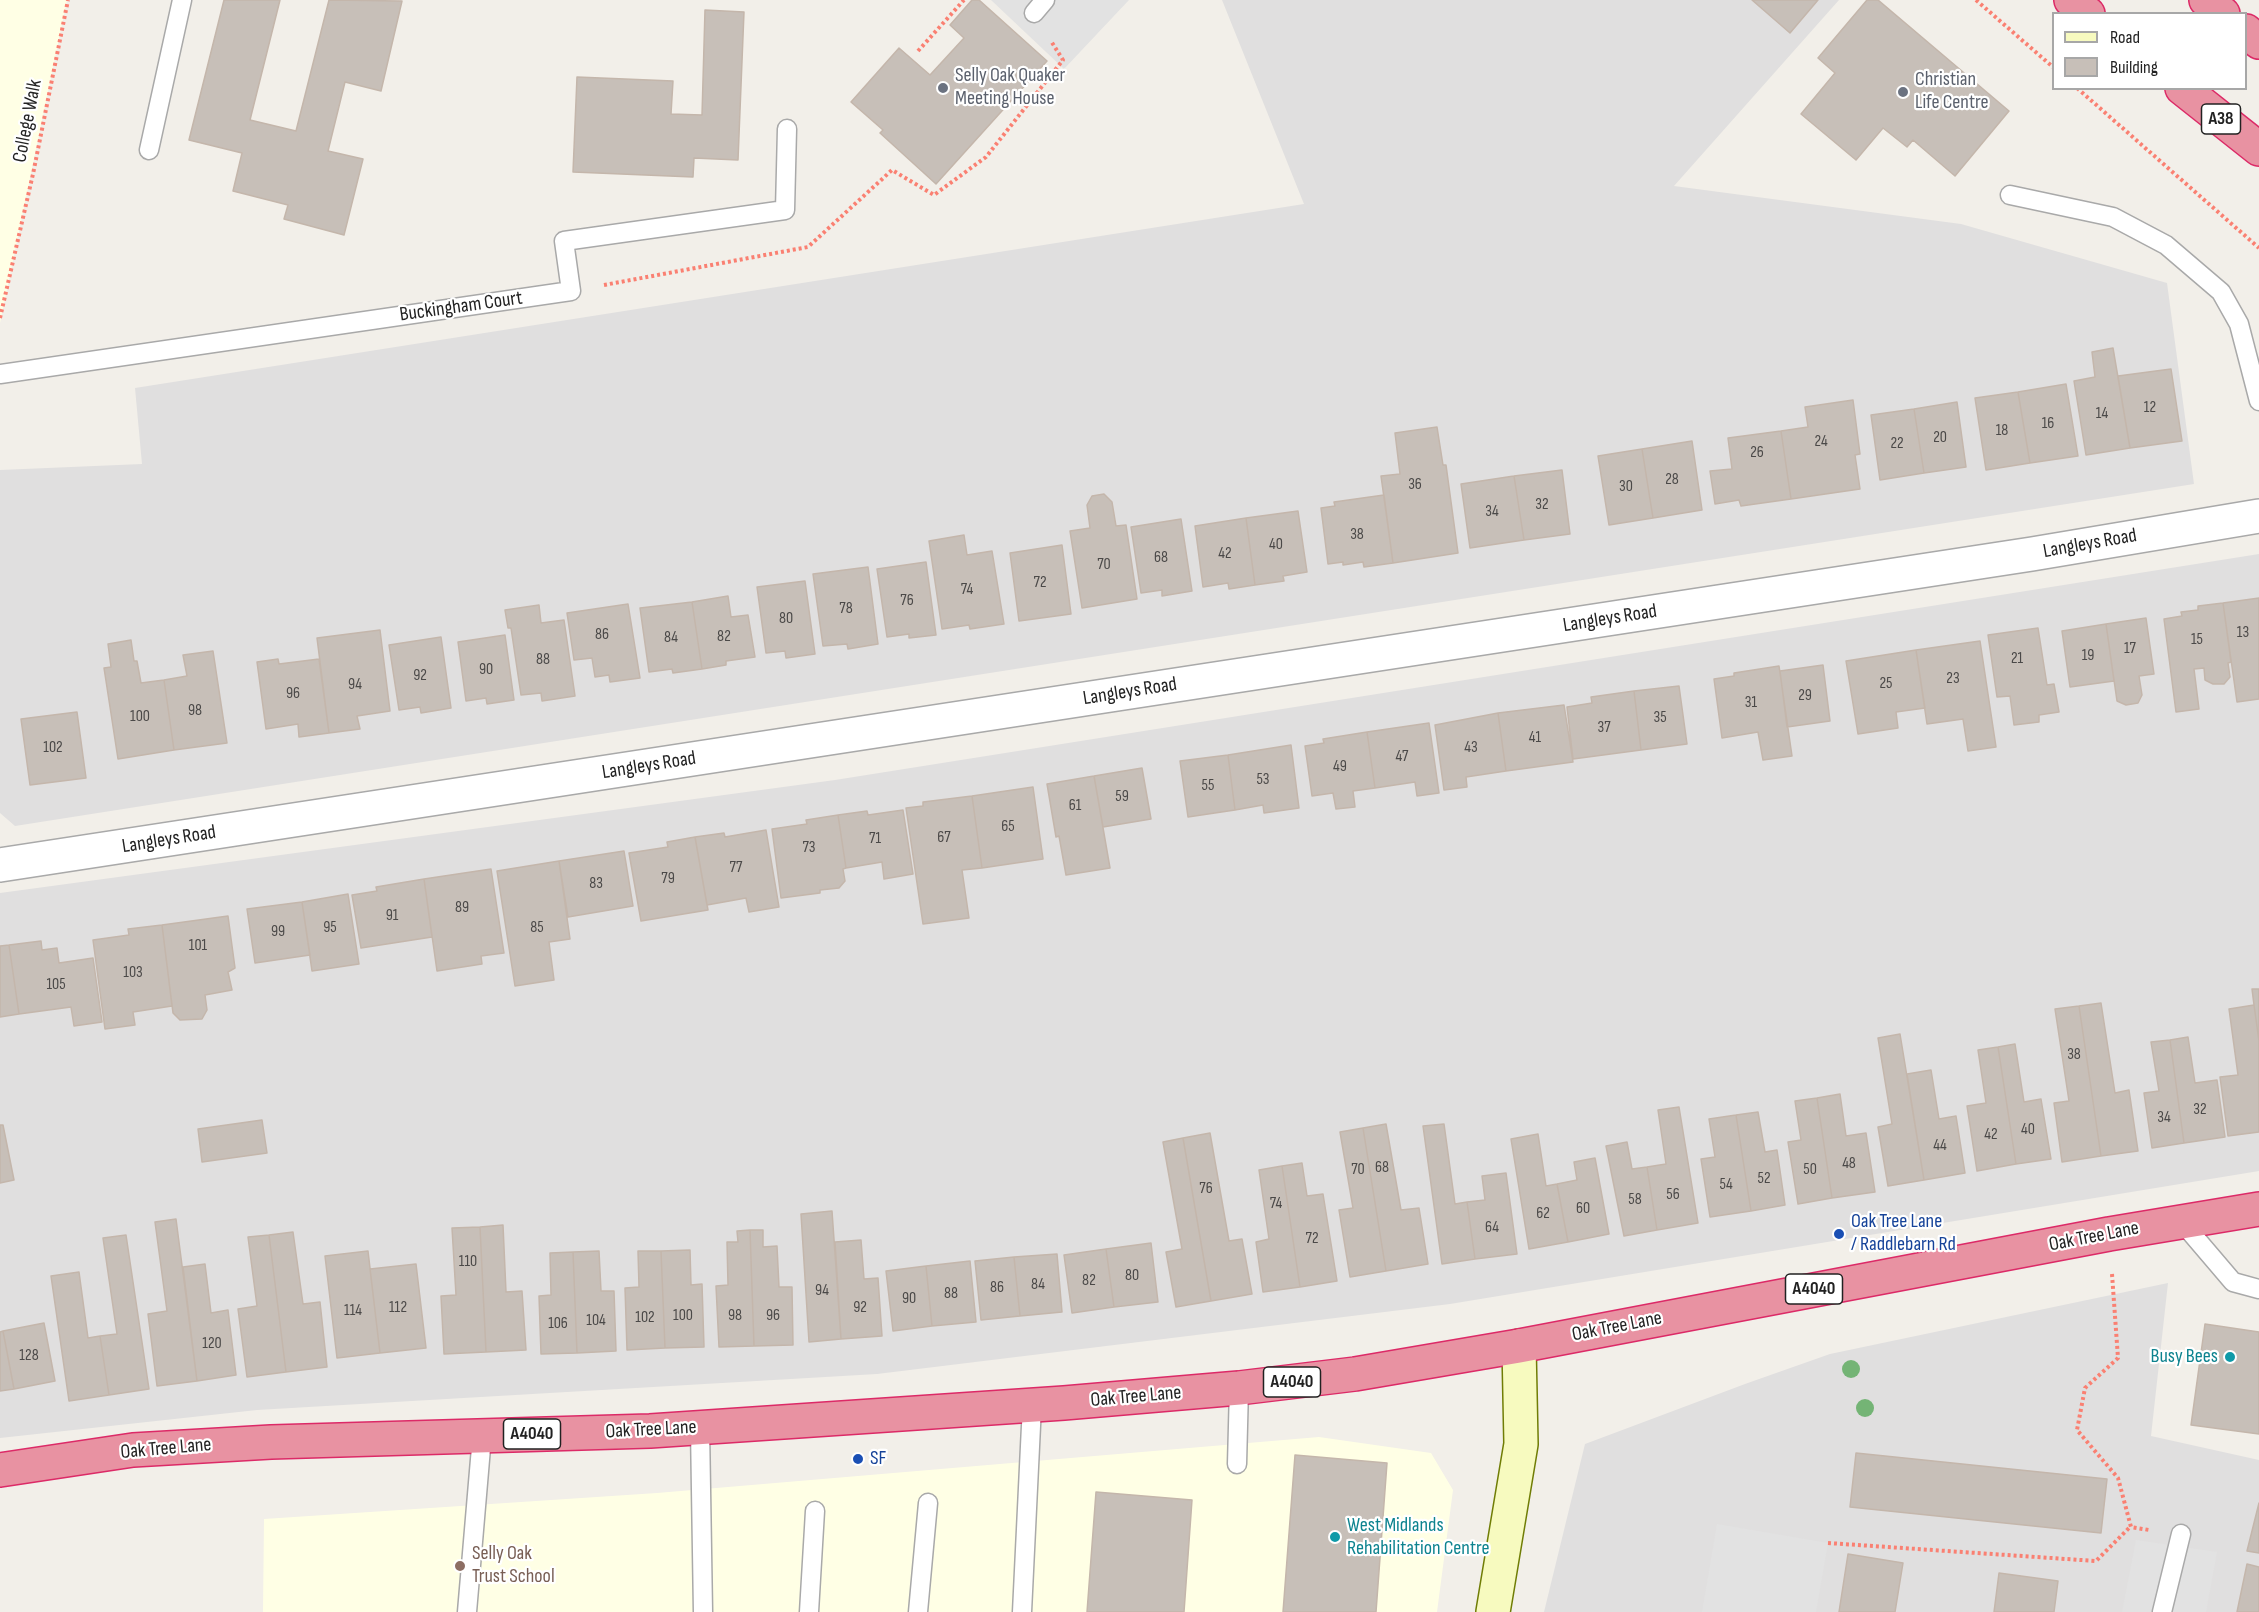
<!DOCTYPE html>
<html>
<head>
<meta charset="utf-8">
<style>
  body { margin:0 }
  #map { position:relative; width:2259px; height:1612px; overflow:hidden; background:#f2efe9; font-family:"Sofia Sans Condensed",sans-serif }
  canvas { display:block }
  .legend { position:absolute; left:2052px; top:12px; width:195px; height:78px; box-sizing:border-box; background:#fff; border:2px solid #a7a7a7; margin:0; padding:8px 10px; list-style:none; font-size:18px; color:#222 }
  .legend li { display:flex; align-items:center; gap:12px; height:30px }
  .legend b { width:30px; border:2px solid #a7a7a7 }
</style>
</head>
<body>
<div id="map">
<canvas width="2259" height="1612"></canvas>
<ul class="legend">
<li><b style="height:8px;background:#f7fabf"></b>Road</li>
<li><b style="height:16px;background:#c7bfb8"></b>Building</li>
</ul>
</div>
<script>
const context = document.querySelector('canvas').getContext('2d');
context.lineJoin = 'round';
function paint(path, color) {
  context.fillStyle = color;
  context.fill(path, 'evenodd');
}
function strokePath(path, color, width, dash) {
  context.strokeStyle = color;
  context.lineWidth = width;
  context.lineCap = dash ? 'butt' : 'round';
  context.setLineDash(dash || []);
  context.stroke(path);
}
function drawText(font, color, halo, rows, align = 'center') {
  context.font = font + ' "Sofia Sans Condensed",sans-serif';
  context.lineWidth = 4.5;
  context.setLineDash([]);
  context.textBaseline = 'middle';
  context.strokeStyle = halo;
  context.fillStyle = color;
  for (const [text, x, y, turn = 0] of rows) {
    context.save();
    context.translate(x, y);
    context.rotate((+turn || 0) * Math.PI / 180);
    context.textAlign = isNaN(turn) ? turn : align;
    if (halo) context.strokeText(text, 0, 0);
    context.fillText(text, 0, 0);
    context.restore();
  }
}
paint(new Path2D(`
  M1222,0H1839L1674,186L1961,224L2167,283L2194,484L15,826L0,813V470L142,464L135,388L1304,204Z
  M2259,554V1171L1450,1304L877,1374L257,1410L0,1438V893L835,780Z
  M2168,1283L2151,1436L2259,1460V1612H1544L1585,1444L1745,1384L1830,1354Z`), '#e0dfdf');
paint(new Path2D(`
  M0,0H67L0,323Z
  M1319,1437L1431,1453L1453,1490L1437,1612H263L264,1519L657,1493Z`), '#ffffe5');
paint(new Path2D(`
  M991,0H1129L1064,69Z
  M1717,1524L1828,1543L1816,1612H1702Z
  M2136,1540L2217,1552L2206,1612H2122Z`), '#e2e2e2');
const building = new Path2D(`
  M224,0H280L250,120L296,131L329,0L402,1L381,91L345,82L328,151L363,159L344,235L284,219L288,205L233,191L242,153L189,140Z
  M972,0H979L1047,61L936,184L880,133L883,130L851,102L899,48L930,75L964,38L950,25Z
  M1752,0H1818L1790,33Z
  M1867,0H1878L2009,111L1955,176L1913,140L1907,147L1883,128L1856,160L1801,114L1835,73L1818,58Z
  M705,10L744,12L738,160L694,158L693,177L573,172L577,77L673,81L671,114L702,115Z
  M2113,348L2130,448L2086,455L2074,381L2095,377L2092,352Z
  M2171,369L2182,441L2130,448L2118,376Z
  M2066,384L2078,456L2030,463L2018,392Z
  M2018,392L2030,463L1986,470L1975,398Z
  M1853,400L1860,454L1855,455L1860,489L1791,499L1781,431L1808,427L1805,407Z
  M1957,402L1966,467L1924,473L1914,409Z
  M1914,409L1924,473L1880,480L1871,415Z
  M1437,427L1443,465H1446L1458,553L1393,563L1381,476L1400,474L1395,433Z
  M1781,431L1791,499L1741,506L1739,500L1715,504L1710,471L1732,469L1728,438Z
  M1692,441L1702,510L1653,518L1642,449Z
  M1642,449L1653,518L1609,525L1598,456Z
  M1562,470L1570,534L1524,540L1514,476Z
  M1514,476L1524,540L1470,548L1461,484Z
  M1104,494L1112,502L1116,526L1126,525L1137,599L1082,608L1070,531L1090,528L1087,505L1092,496Z
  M1384,495L1393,563L1364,567L1363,562L1343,565V562L1328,564L1321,508L1335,506L1334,502Z
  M1298,511L1307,572L1283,576L1284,581L1255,585L1246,518Z
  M1246,518L1255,585L1229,589L1228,583L1203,587L1195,526Z
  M1181,519L1192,591L1162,596V590L1141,593L1131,527Z
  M964,535L967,555L992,551L1004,624L970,629L969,625L942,629L929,541Z
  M1062,545L1071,614L1019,621L1010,553Z
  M926,562L936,635L909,638V634L887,637L877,569Z
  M868,567L878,644L848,649L847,644L823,646L813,574Z
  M805,581L815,654L786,658L785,651L766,653L757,587Z
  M728,596L731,617L748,615L755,657L726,661V665L702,669L692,602Z
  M2259,598V699L2237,702L2223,603Z
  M692,602L702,669L673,673L672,669L649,672L640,608Z
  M2223,603L2231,662L2228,663L2230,677L2224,684H2213L2205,680L2204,668L2194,669L2199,709L2176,712L2164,619L2182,616L2181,612L2198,610V606Z
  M628,604L640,678L610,682L609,675L595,677L592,658L574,660L567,613Z
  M539,605L541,623L564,620L575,696L542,701L541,693L521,695L511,628H508L505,610Z
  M2146,618L2154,674L2139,676L2142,695L2138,703L2126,705L2117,701L2106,624Z
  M2106,624L2114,681L2070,687L2062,631Z
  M2038,628L2047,685L2054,684L2059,712L2039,715V722L2014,725L2010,696L1997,697L1988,635Z
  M380,630L390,711L357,716L360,729L329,733L317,638Z
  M505,635L514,700L487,704L486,698L466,701L458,642Z
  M441,637L451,708L421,713L420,707L399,710L389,645Z
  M131,640L134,661H137L141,683L164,680L174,750L118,759L104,668L111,667L108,644Z
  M1980,641L1996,747L1968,751L1963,719L1927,724L1916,650Z
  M1916,650L1925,708L1896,712L1898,728L1858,734L1846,661Z
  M213,651L227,743L174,750L164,680L187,676L183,655Z
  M278,659L279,664L319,659L329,733L299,737L298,724L266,729L257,662Z
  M1823,665L1830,721L1787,727L1780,671Z
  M1779,666L1792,756L1763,760L1758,732L1722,738L1714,679L1734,676V673Z
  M1679,686L1687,744L1641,750L1634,691Z
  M1634,691L1641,750L1573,759L1567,707L1592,703L1591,697Z
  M1564,705L1573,762L1506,771L1498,713Z
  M77,712L86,778L30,785L21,719Z
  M1498,713L1506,771L1466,777L1467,787L1444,790L1435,725Z
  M1429,723L1439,793L1417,796L1415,782L1375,788L1367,732Z
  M1367,732L1375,788L1353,791L1355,807L1336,809L1333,793L1312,796L1305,746L1324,743L1323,739Z
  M1291,745L1299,808L1264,813L1263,805L1235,810L1228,755Z
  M1228,755L1235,810L1188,817L1180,761Z
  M1142,768L1151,819L1103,827L1094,776Z
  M1094,776L1110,868L1066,875L1059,836L1056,837L1047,784Z
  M1033,787L1043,859L982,868L972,796Z
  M972,796L982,868L962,870L969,918L923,924L906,808L923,806V802Z
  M903,810L913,874L884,879L882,862L846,868L838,815L867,811L868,815Z
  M838,815L846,868L843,869L845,881L839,888L820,890V893L781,898L772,829L807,824L806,820Z
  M766,830L779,907L749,912L746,898L707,905L695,837L724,833L725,837Z
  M695,837L708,910L641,921L629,853L668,847L667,842Z
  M624,851L633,906L568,917L559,861Z
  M559,861L570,939L549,942L554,980L515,986L497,871Z
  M491,869L504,953L481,956L482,964L437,971L424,879Z
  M424,879L432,937L361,948L352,895L377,891L376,887Z
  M348,894L359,964L312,971L302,902Z
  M302,902L310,955L255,963L247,909Z
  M228,916L235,968L228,972L232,990L205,995L207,1010L202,1019L180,1020L173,1013L162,925Z
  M162,925L172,1006L133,1012L135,1025L105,1029L93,940L129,935L128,929Z
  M41,941L42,950L57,948L59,963L93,958L102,1022L74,1026L71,1007L19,1014L9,945Z
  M9,945L19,1014L0,1017V946Z
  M2252,989H2259V1041L2254,1005Z
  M2101,1003L2115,1093L2129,1090L2138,1151L2101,1156L2079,1006Z
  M2254,1005L2259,1041V1132L2228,1136L2220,1077L2238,1075L2229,1009Z
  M2079,1006L2101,1156L2062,1162L2054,1103L2069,1101L2055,1009Z
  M1900,1034L1924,1180L1888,1186L1878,1127L1892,1124L1878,1038Z
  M2188,1037L2195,1083L2217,1080L2225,1137L2184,1143L2170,1040Z
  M2170,1040L2184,1143L2152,1148L2144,1093L2159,1091L2151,1042Z
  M2015,1044L2024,1102L2041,1099L2051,1159L2016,1164L1998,1047Z
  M1998,1047L2016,1164L1977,1171L1967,1106L1986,1103L1978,1050Z
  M1931,1070L1939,1119L1956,1116L1965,1173L1924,1180L1907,1074Z
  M1840,1094L1846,1136L1866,1133L1875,1192L1832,1198L1817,1098Z
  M1817,1098L1832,1198L1798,1204L1788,1142L1801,1140L1795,1101Z
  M1679,1107L1698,1223L1657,1230L1647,1167L1666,1164L1658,1110Z
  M1758,1112L1765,1152L1777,1150L1785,1205L1751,1211L1736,1115Z
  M1736,1115L1751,1211L1710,1217L1701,1159L1715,1157L1709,1119Z
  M262,1120L267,1153L202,1162L198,1129Z
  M1386,1124L1401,1210L1419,1208L1428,1264L1386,1271L1363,1128Z
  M1444,1124L1455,1204L1467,1202L1475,1259L1442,1264L1423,1126Z
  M0,1125H3L14,1180L0,1183Z
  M1363,1128L1386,1271L1350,1277L1339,1210L1353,1208L1340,1132Z
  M1210,1133L1229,1241L1242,1239L1252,1294L1211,1301L1183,1138Z
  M1538,1134L1546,1186L1557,1184L1568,1242L1529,1249L1511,1139Z
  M1183,1138L1211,1301L1176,1307L1166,1252L1182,1249L1163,1142Z
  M1627,1142L1632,1169L1647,1167L1657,1230L1624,1236L1606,1146Z
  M1595,1158L1609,1234L1568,1242L1557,1184L1577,1180L1574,1162Z
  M1302,1163L1307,1196L1323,1194L1337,1281L1300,1287L1282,1166Z
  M1282,1166L1300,1287L1263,1292L1256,1242L1269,1239L1259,1170Z
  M1506,1173L1517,1254L1475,1259L1467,1202L1485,1200L1482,1176Z
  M832,1211L841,1339L809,1342L801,1214Z
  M176,1219L197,1381L157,1386L148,1314L167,1311L155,1222Z
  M503,1225L506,1292L522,1291L526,1350L486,1352L480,1227Z
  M480,1227L486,1352L444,1354L441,1296L456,1295L452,1228Z
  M750,1230L754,1346L719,1347L716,1286L728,1285L727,1242H738L737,1231Z
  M750,1230H763V1247L777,1246L779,1287H792L793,1345L754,1346Z
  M293,1232L303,1304L320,1302L327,1367L286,1372L269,1235Z
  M126,1235L149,1389L109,1395L100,1336L117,1334L103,1238Z
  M269,1235L286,1372L247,1377L238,1309L257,1306L248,1237Z
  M861,1240L864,1279L878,1278L882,1336L841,1339L835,1242Z
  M1151,1243L1158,1302L1114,1307L1106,1249Z
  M1106,1249L1114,1307L1072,1313L1064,1255Z
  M690,1250L691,1285L702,1284L704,1347L665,1348L661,1251Z
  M368,1251L380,1353L337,1358L325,1256Z
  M599,1251L601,1291H614L616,1351L577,1353L573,1252Z
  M638,1251H661L665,1348L627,1350L625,1288L639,1287Z
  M573,1252L577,1353L541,1354L539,1296L551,1295L550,1253Z
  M1057,1254L1062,1312L1020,1316L1014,1257Z
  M1014,1257L1020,1316L981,1320L975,1261Z
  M970,1261L976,1322L932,1326L926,1266Z
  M205,1264L211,1313L228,1310L236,1375L197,1381L183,1267Z
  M416,1264L426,1348L380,1353L370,1269Z
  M926,1266L932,1326L893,1331L886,1271Z
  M79,1272L88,1338L100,1336L109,1395L69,1401L51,1276Z
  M44,1323L55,1381L14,1389L3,1331Z
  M2205,1324L2259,1332V1434L2191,1425Z
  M3,1331L14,1389L0,1391V1332Z
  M1856,1453L2107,1479L2101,1533L1850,1507Z
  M1295,1455L1387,1463L1376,1612H1283Z
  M1096,1492L1192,1500L1184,1612H1087Z
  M2259,1503V1553L2247,1551Z
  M1848,1554L1903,1563L1895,1612H1839Z
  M2247,1564L2259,1567V1612H2237Z
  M1999,1573L2058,1581L2054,1612H1994Z`);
paint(building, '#c7bfb8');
strokePath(building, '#c4b6ab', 1.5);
const lane = new Path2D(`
  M1034,13L1045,0
  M149,150L182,0
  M2010,195L2113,217L2166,245L2221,292L2239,324L2259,401
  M0,374L571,291L564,241L785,210L787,129
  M2181,1221L2233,1282L2259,1289
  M700,1428L703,1612
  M1237,1464L1239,1388
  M467,1612L482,1436
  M809,1612L815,1511
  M918,1612L928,1503
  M1022,1612L1032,1405
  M2162,1612L2181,1534`);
const street = new Path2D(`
  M0,865L2032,554L2259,516`);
const secondary = new Path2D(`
  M1493,1612L1521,1444L1519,1346`);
const highway = new Path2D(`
  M2071,0L2088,14
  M2206,0L2223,14
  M2246,31L2259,42
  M2182,88L2259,149
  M0,1470L133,1450L271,1442L650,1431L1064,1403L1239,1388L1355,1374L1519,1346L2109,1234L2259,1209`);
strokePath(lane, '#a9a9a9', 21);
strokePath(street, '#a9a9a9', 36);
strokePath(secondary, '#707d05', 36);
strokePath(highway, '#dc2a67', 36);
strokePath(new Path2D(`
  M1976,0L2054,68
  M918,51L964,0
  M2077,88L2259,248
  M604,285L808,247L892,170L934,195L986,157L1063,60L1051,41
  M0,318L33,174L68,0
  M2112,1274L2118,1358L2085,1388L2077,1430L2118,1478L2131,1527L2149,1530
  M1828,1543L2096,1561L2130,1527`), '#fa8072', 4, [3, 3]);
strokePath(lane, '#fff', 18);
strokePath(street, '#fff', 33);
strokePath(secondary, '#f7fabf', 33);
strokePath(highway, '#e892a2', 33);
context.fillStyle = '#74b475';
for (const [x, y] of [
  [1851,1369],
  [1865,1408]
]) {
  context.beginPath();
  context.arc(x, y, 9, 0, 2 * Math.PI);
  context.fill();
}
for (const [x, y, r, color] of [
  [943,88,6,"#6b7280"],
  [1903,92,6,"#6b7280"],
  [1839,1234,6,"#1a4fb4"],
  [2230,1357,6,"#0f9aa8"],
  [858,1459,6,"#1a4fb4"],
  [1335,1537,6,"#0f9aa8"],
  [460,1566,6,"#8d6e63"]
]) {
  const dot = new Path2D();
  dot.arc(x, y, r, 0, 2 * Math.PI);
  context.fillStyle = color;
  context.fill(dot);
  strokePath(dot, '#fff', 2);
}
drawText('16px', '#4b4948', null, [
  ["12",2150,408],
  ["14",2102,414],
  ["16",2048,424],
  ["18",2002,431],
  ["20",1940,438],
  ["24",1821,442],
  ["22",1897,444],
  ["26",1757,453],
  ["28",1672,480],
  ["36",1415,485],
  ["30",1626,487],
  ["32",1542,505],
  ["34",1492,512],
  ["38",1357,535],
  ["40",1276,545],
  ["42",1225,554],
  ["68",1161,558],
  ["70",1104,565],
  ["72",1040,583],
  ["74",967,590],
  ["76",907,601],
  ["78",846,609],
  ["80",786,619],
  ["13",2243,633],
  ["86",602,635],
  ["82",724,637],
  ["84",671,638],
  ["15",2197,640],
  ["17",2130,649],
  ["19",2088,656],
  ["21",2017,659],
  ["88",543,660],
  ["90",486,670],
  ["92",420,676],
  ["23",1953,679],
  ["25",1886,684],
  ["94",355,685],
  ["96",293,694],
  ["29",1805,696],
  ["31",1751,703],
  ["98",195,711],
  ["100",140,717],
  ["35",1660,718],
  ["37",1604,728],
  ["41",1535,738],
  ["102",53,748],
  ["43",1471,748],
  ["47",1402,757],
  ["49",1340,767],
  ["53",1263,780],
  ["55",1208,786],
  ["59",1122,797],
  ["61",1075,806],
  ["65",1008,827],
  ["67",944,838],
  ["71",875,839],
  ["73",809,848],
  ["77",736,868],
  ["79",668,879],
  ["83",596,884],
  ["89",462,908],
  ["91",392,916],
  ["95",330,928],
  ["85",537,928],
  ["99",278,932],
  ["101",198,946],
  ["103",133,973],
  ["105",56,985],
  ["38",2074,1055],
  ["32",2200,1110],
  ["34",2164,1118],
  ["40",2028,1130],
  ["42",1991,1135],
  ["44",1940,1146],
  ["48",1849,1164],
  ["68",1382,1168],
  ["70",1358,1170],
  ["50",1810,1170],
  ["52",1764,1179],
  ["54",1726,1185],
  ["76",1206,1189],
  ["56",1673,1195],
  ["58",1635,1200],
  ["74",1276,1204],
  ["60",1583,1209],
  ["62",1543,1214],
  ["64",1492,1228],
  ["72",1312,1239],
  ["110",468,1262],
  ["80",1132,1276],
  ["82",1089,1281],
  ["84",1038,1285],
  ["86",997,1288],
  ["94",822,1291],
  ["88",951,1294],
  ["90",909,1299],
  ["112",398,1308],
  ["92",860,1308],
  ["114",353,1311],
  ["100",683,1316],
  ["98",735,1316],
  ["96",773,1316],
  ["102",645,1318],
  ["104",596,1321],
  ["106",558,1324],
  ["120",212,1344],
  ["128",29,1356]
]);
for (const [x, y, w] of [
  [2221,119,39],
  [1814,1289,57],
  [1292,1382,57],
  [532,1434,57]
]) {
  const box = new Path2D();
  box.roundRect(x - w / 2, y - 15, w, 30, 4.5);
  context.fillStyle = '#fff';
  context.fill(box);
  strokePath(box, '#222', 1.5);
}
drawText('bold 18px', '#222', null, [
  ["A38",2221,119],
  ["A4040",1814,1289],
  ["A4040",1292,1382],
  ["A4040",532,1434]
]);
drawText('20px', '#5b616d', '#fff', [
  ["Selly Oak Quaker",955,76],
  ["Meeting House",955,99],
  ["Christian",1915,80],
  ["Life Centre",1915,103]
], 'left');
drawText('20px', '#222', '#fff', [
  ["College Walk",28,121,-79],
  ["Buckingham Court",461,307,-8],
  ["Langleys Road",2090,544,-10],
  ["Langleys Road",1610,619,-9],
  ["Langleys Road",1130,692,-9],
  ["Langleys Road",649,766,-9],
  ["Langleys Road",169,840,-9],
  ["Oak Tree Lane",2094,1237,-11],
  ["Oak Tree Lane",1617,1327,-11],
  ["Oak Tree Lane",1136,1397,-5],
  ["Oak Tree Lane",651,1430,-3],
  ["Oak Tree Lane",166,1449,-5]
]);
drawText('20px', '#164399', '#fff', [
  ["Oak Tree Lane",1851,1222],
  ["/ Raddlebarn Rd",1851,1245],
  ["SF",870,1459]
], 'left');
drawText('20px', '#0d838f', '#fff', [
  ["Busy Bees",2218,1357],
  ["West Midlands",1347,1526,"left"],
  ["Rehabilitation Centre",1347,1549,"left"]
], 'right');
drawText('20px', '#785e54', '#fff', [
  ["Selly Oak",472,1554],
  ["Trust School",472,1577]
], 'left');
</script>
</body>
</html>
